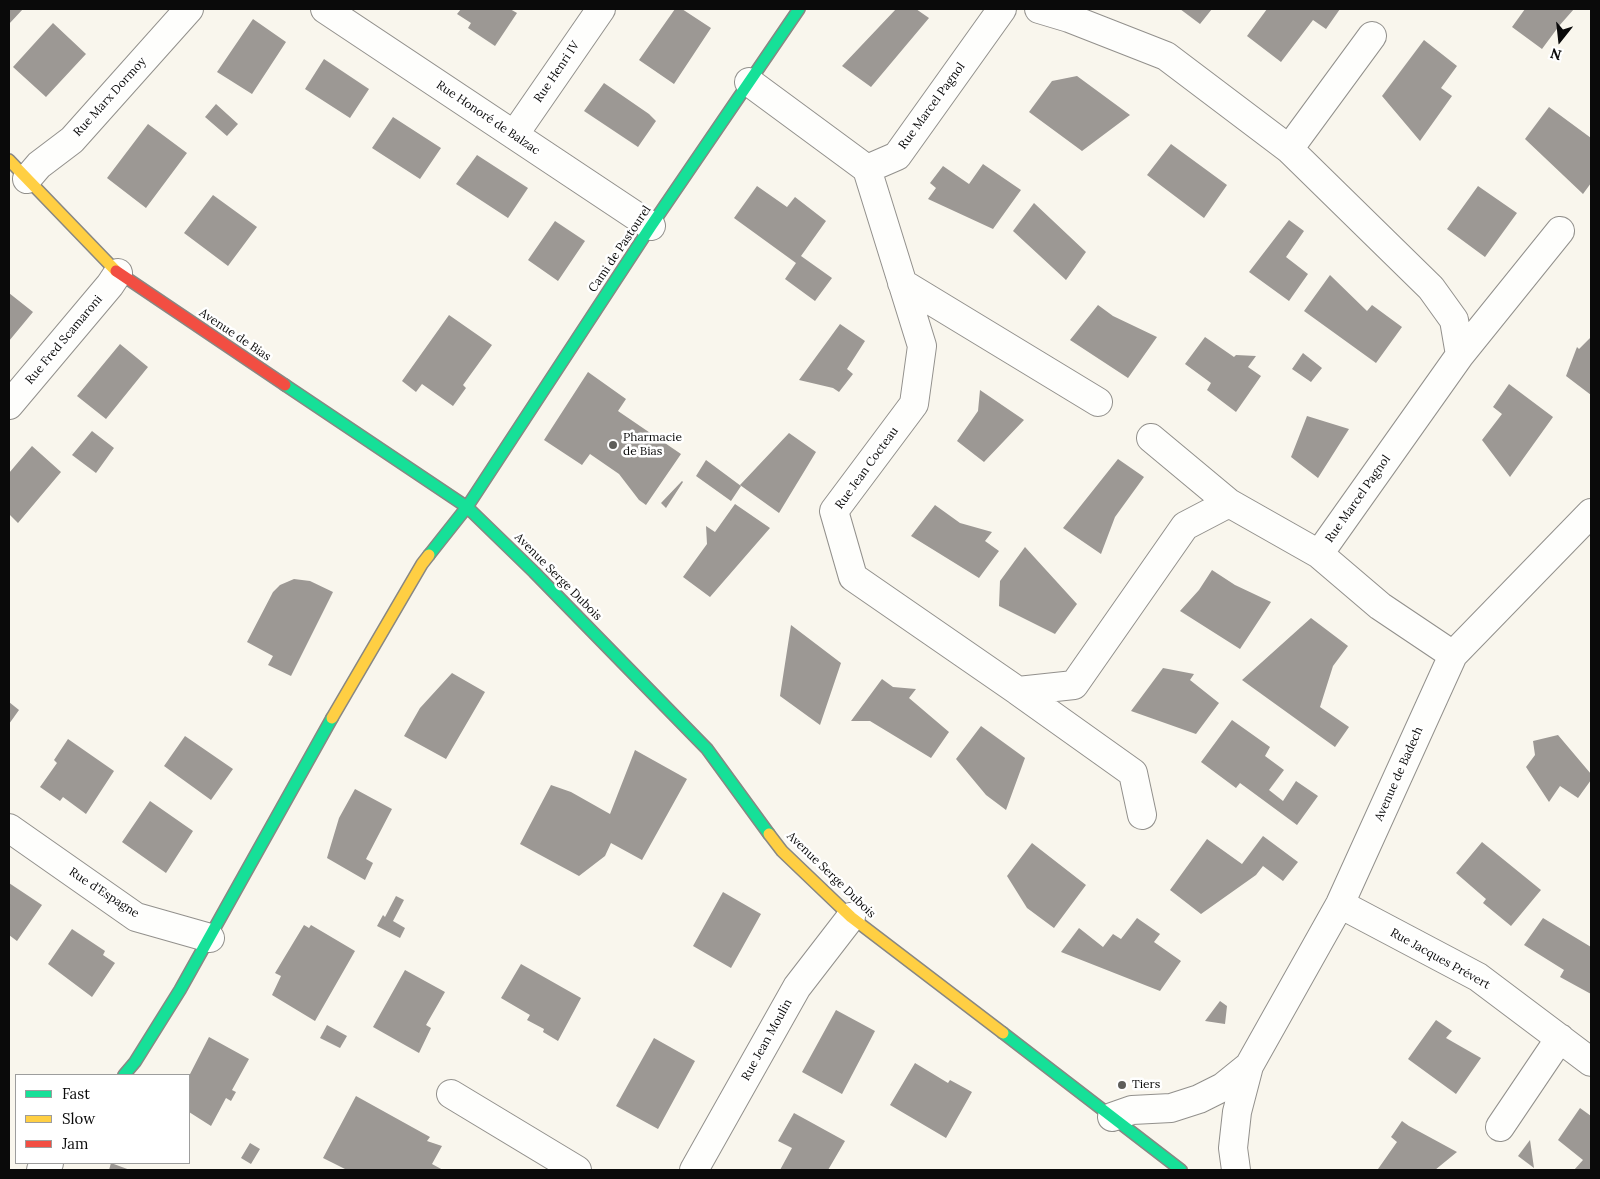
<!DOCTYPE html>
<html>
<head>
<meta charset="utf-8">
<style>
  body { margin:0 }
  #map { position:relative; width:1600px; height:1179px; overflow:hidden; background:#f9f6ed; font-family:Lora,serif }
  canvas { display:block }
  .frame { position:absolute; inset:0; border:10px solid #0a0a0a; pointer-events:none }
  .legend { position:absolute; left:15px; top:1074px; width:175px; height:90px; box-sizing:border-box; background:#fff; border:1px solid #9d9d9d; margin:0; padding:6px 9px; list-style:none; font-size:15px; color:#0a0a0a }
  .legend li { display:flex; align-items:center; gap:10px; height:25px }
  .legend b { width:25px; border:1px solid #9d9d9d }
  .north { position:absolute; left:1535px; top:15px; width:50px; height:50px; -webkit-text-stroke:4px #fff; paint-order:stroke; rotate:196deg; font-size:14px; font-weight:700; line-height:20px; text-align:center; color:#0a0a0a }
  .north::after { content:''; display:block; margin:auto; width:18px; height:22px; background:#0a0a0a; clip-path:polygon(50% 0,100% 100%,50% 72%,0 100%) }
</style>
</head>
<body>
<div id="map">
<canvas width="1600" height="1179"></canvas>
<div class="frame"></div>
<ul class="legend">
<li><b style="height:6px;background:#16e098"></b>Fast</li>
<li><b style="height:6px;background:#ffcf43"></b>Slow</li>
<li><b style="height:6px;background:#f24e42"></b>Jam</li>
</ul>
<div class="north">N</div>
</div>
<script>
const context = document.querySelector('canvas').getContext('2d');
context.lineJoin = 'round';
function paint(path, color) {
  context.fillStyle = color;
  context.fill(path, 'evenodd');
}
function strokePath(path, color, width, dash) {
  context.strokeStyle = color;
  context.lineWidth = width;
  context.lineCap = dash ? 'butt' : 'round';
  context.setLineDash(dash || []);
  context.stroke(path);
}
function drawText(font, color, halo, rows, align = 'center') {
  context.font = font + ' Lora,serif';
  context.lineWidth = 5;
  context.setLineDash([]);
  context.textBaseline = 'middle';
  context.strokeStyle = halo;
  context.fillStyle = color;
  for (const [text, x, y, turn = 0] of rows) {
    context.save();
    context.translate(x, y);
    context.rotate((+turn || 0) * Math.PI / 180);
    context.textAlign = isNaN(turn) ? turn : align;
    if (halo) context.strokeText(text, 0, 0);
    context.fillText(text, 0, 0);
    context.restore();
  }
}
paint(new Path2D(`
  M9,9H23L9,24Z
  M461,9H510L517,13L495,46L468,28L471,23L457,14Z
  M675,9H682L711,28L674,84L639,60Z
  M896,9H916L929,18L871,87L842,66Z
  M1180,9H1212L1200,24Z
  M1267,9H1340L1326,29L1313,20L1281,62L1247,36Z
  M1525,9H1574L1559,26L1542,49L1512,27Z
  M253,19L286,42L252,94L217,72Z
  M53,23L86,54L46,97L13,67Z
  M1424,40L1457,66L1441,88L1452,96L1420,141L1382,96Z
  M324,59L369,89L350,118L305,89Z
  M1077,76L1130,115L1082,151L1029,112L1052,81Z
  M604,83L649,114L656,121L638,147L584,111Z
  M216,104L238,124L227,136L205,117Z
  M1549,107L1591,138V183L1583,194L1525,139Z
  M393,117L441,148L420,179L372,148Z
  M148,124L187,153L146,208L107,178Z
  M1171,144L1227,185L1204,218L1147,175Z
  M477,155L528,188L508,218L456,184Z
  M983,164L1021,190L993,229L928,199L936,188L930,183L943,166L969,184Z
  M757,186L787,207L795,197L826,221L801,256L832,278L815,301L785,279L796,263L734,218Z
  M1478,186L1517,213L1485,257L1447,229Z
  M213,195L257,227L228,266L184,233Z
  M1034,203L1086,252L1066,280L1013,231Z
  M1289,220L1304,231L1286,257L1308,274L1289,301L1249,272Z
  M555,221L585,241L558,281L528,260Z
  M1330,275L1367,311L1372,305L1402,327L1376,363L1304,311Z
  M9,293L33,312L9,341Z
  M1098,305L1113,316L1157,337L1128,378L1070,340Z
  M449,315L492,345L463,385L466,388L453,406L422,384L416,392L402,381Z
  M840,324L865,341L847,369L853,374L839,392L833,388L799,380Z
  M1205,337L1234,357L1236,355L1256,356L1248,367L1261,376L1236,412L1207,390L1211,383L1185,364Z
  M1591,337V395L1566,376L1577,347L1579,349Z
  M120,344L148,367L106,419L77,396Z
  M1303,353L1322,368L1311,382L1292,369Z
  M588,372L626,399L618,411L681,454L646,505L639,500L619,474L590,454L582,465L544,440Z
  M1509,384L1553,417L1510,477L1482,440L1502,414L1493,407Z
  M980,390L1024,420L984,462L957,441L978,411Z
  M1307,416L1349,429L1318,478L1291,457Z
  M92,431L114,448L96,473L72,455Z
  M789,433L816,452L779,513L740,485Z
  M32,446L61,472L18,523L9,514V473Z
  M1118,459L1144,477L1115,517L1101,554L1063,528Z
  M706,460L741,486L731,501L696,476Z
  M682,481L683,482L666,508L661,503Z
  M735,504L770,528L710,597L683,577L707,544L706,526L715,532Z
  M935,505L960,523L992,532L985,541L999,551L979,578L911,536Z
  M1025,547L1077,604L1055,634L999,606L1000,581Z
  M1212,570L1235,585L1271,602L1240,649L1180,611L1199,590Z
  M294,579L310,581L333,592L291,676L268,665L273,656L247,642L273,592L280,585Z
  M1311,618L1348,646L1333,666L1320,707L1349,727L1335,747L1242,680Z
  M791,625L841,663L820,725L780,696Z
  M1163,668L1194,674L1190,680L1219,703L1196,734L1131,711Z
  M452,673L485,692L446,759L404,736L420,708Z
  M882,679L893,687L916,689L909,698L949,732L931,758L870,721H851Z
  M9,702L19,710L9,724Z
  M1232,720L1270,747L1265,756L1284,770L1269,790L1283,801L1296,781L1318,796L1297,825L1240,783L1236,788L1201,762Z
  M981,726L1025,758L1006,810L986,795L956,759Z
  M1558,735L1591,774V780L1578,798L1560,786L1549,802L1526,767L1535,755L1533,741Z
  M185,736L233,769L211,800L164,766Z
  M68,739L114,771L86,814L63,797L60,801L40,787L57,763L54,760Z
  M635,750L687,779L642,860L611,843L605,856L579,876L520,844L551,785L571,792L610,814Z
  M355,789L392,809L366,859L373,863L365,880L327,858L339,818Z
  M150,801L193,831L166,873L122,842Z
  M1263,836L1298,862L1283,881L1263,866L1256,875L1201,914L1170,890L1207,839L1242,864Z
  M1482,842L1541,890L1511,926L1483,903L1486,899L1456,873Z
  M1032,843L1086,885L1054,928L1027,908L1007,876Z
  M9,883L42,905L17,941L9,935Z
  M723,892L761,914L731,968L693,946Z
  M396,896L404,900L393,921L405,928L400,938L377,926L383,915L385,917Z
  M1137,918L1160,934L1154,942L1181,961L1160,991L1061,952L1079,928L1103,947L1113,934L1121,939Z
  M1543,918L1591,947V994L1560,977L1564,970L1524,945Z
  M304,925L309,928L311,925L355,951L315,1021L272,995L281,976L275,973Z
  M72,929L105,951L103,955L115,963L92,997L48,964Z
  M521,964L581,998L558,1041L543,1032L544,1029L527,1020L530,1015L501,998Z
  M405,970L445,992L426,1025L431,1028L419,1053L373,1027Z
  M1220,1001L1227,1006L1225,1024L1205,1021Z
  M836,1010L875,1031L842,1094L802,1072Z
  M1436,1020L1452,1031L1446,1038L1481,1058L1456,1094L1408,1059Z
  M327,1025L347,1036L340,1048L320,1038Z
  M209,1037L249,1059L232,1090L236,1092L231,1101L226,1098L211,1126L189,1112V1076Z
  M654,1038L695,1061L658,1129L616,1106Z
  M915,1063L948,1083L950,1080L972,1092L946,1138L890,1105Z
  M356,1096L430,1137L427,1141L442,1146L432,1164L443,1170H347L323,1158Z
  M1580,1108L1591,1116V1170H1574L1583,1160L1558,1140Z
  M794,1113L845,1141L828,1170H780L792,1148L778,1141Z
  M1402,1121L1409,1126L1457,1152L1435,1170H1380L1378,1169L1397,1142L1391,1137Z
  M1530,1140L1534,1168L1518,1156Z
  M250,1143L260,1149L251,1164L241,1158Z
  M111,1163L130,1170H109Z`), '#9c9894');
const street = new Path2D(`
  M325,9L651,226
  M1039,9L1069,18L1166,56L1289,149L1431,288L1454,320L1460,355L1319,554L1380,606L1453,655
  M749,82L867,169L897,156L1002,9
  M514,135L601,9
  M1289,149L1372,36
  M867,169L922,346L914,404L834,511L853,577L1018,691L1074,685L1185,526L1229,503L1319,554
  M27,179L39,165L72,140L189,9
  M902,283L1098,402
  M1460,355L1560,231
  M9,405L110,285L118,273
  M1151,438L1229,503
  M1018,691L1133,773L1142,815
  M9,828L136,917L210,938
  M1340,904L1478,977L1591,1062
  M451,1094L577,1170
  M1112,1117L1132,1110L1171,1108L1199,1099L1223,1087L1249,1066
  M1500,1127L1560,1038
  M41,1170L49,1163
  M694,1170L797,987L851,917
  M1236,1170L1233,1148L1237,1112L1249,1066L1340,904L1453,655L1591,513`);
const fast = new Path2D(`
  M285,385L467,507L534,572L707,749L769,834
  M429,555L467,507L651,226L799,9
  M1003,1033L1181,1170
  M124,1075L135,1062L180,990L332,718`);
const slow = new Path2D(`
  M9,160L116,271
  M332,718L422,564L429,555
  M769,834L782,851L851,917L1003,1033`);
const jam = new Path2D(`
  M116,271L285,385`);
strokePath(street, '#92908c', 30);
strokePath(fast, '#888783', 14);
strokePath(slow, '#888783', 14);
strokePath(jam, '#888783', 14);
strokePath(street, '#fefefc', 28);
strokePath(fast, '#16e098', 11);
strokePath(slow, '#ffcf43', 11);
strokePath(jam, '#f24e42', 11);
for (const [x, y, r, color] of [
  [613,445,5,"#5e5d59"],
  [1122,1085,5,"#5e5d59"]
]) {
  const dot = new Path2D();
  dot.arc(x, y, r, 0, 2 * Math.PI);
  context.fillStyle = color;
  context.fill(dot);
  strokePath(dot, '#fff', 2);
}
drawText('12px', '#0a0a0a', '#fff', [
  ["Rue Henri IV",557,72,-56],
  ["Rue Marx Dormoy",110,97,-48],
  ["Rue Marcel Pagnol",932,106,-54],
  ["Rue Honoré de Balzac",488,118,34],
  ["Cami de Pastourel",620,249,-56],
  ["Avenue de Bias",235,335,34],
  ["Rue Fred Scamaroni",64,340,-50],
  ["Rue Jean Cocteau",867,468,-54],
  ["Rue Marcel Pagnol",1358,499,-55],
  ["Avenue Serge Dubois",558,577,45],
  ["Avenue de Badech",1399,774,-66],
  ["Avenue Serge Dubois",831,875,44],
  ["Rue d'Espagne",104,893,33],
  ["Rue Jacques Prévert",1440,959,29],
  ["Rue Jean Moulin",767,1040,-61]
]);
drawText('12px', '#0a0a0a', '#fff', [
  ["Pharmacie",623,438],
  ["de Bias",623,452],
  ["Tiers",1132,1085]
], 'left');
</script>
</body>
</html>
